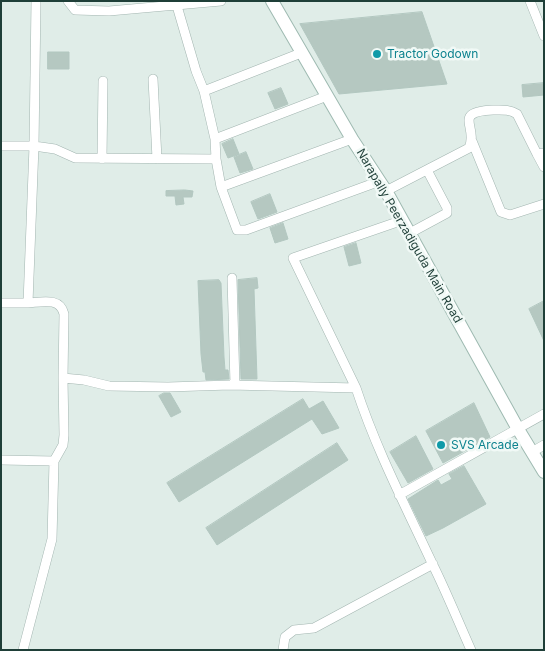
<!DOCTYPE html>
<html>
<head>
<meta charset="utf-8">
<style>
  body { margin:0 }
  #map { position:relative; width:545px; height:651px; overflow:hidden; background:#e0ede8; font-family:Inter,sans-serif }
  canvas { display:block }
  .frame { position:absolute; inset:0; border:2px solid #1f3f38; pointer-events:none }
</style>
</head>
<body>
<div id="map">
<canvas width="545" height="651"></canvas>
<div class="frame"></div>
</div>
<script>
const context = document.querySelector('canvas').getContext('2d');
context.lineJoin = 'round';
function paint(path, color) {
  context.fillStyle = color;
  context.fill(path, 'evenodd');
}
function strokePath(path, color, width, dash) {
  context.strokeStyle = color;
  context.lineWidth = width;
  context.lineCap = dash ? 'butt' : 'round';
  context.setLineDash(dash || []);
  context.stroke(path);
}
function drawText(font, color, halo, rows, align = 'center') {
  context.font = font + ' Inter,sans-serif';
  context.lineWidth = 5;
  context.setLineDash([]);
  context.textBaseline = 'middle';
  context.strokeStyle = halo;
  context.fillStyle = color;
  for (const [text, x, y, turn = 0] of rows) {
    context.save();
    context.translate(x, y);
    context.rotate((+turn || 0) * Math.PI / 180);
    context.textAlign = isNaN(turn) ? turn : align;
    if (halo) context.strokeText(text, 0, 0);
    context.fillText(text, 0, 0);
    context.restore();
  }
}
const building = new Path2D(`
  M422,12L447,84L339,94L300,24Z
  M48,52H69V69H48Z
  M544,83V95L523,97L522,85Z
  M281,88L288,104L275,109L268,93Z
  M233,139L239,154L228,158L222,144Z
  M246,152L253,169L240,173L234,157Z
  M185,190L193,191L192,197H183L184,204L176,205L175,196H166V191Z
  M270,194L277,212L258,219L251,202Z
  M283,223L288,239L275,243L270,228Z
  M356,243L361,263L349,266L344,247Z
  M257,278L258,288L254,289L257,379H241L238,280Z
  M219,280L221,283L224,357L225,370H228L229,379L206,380L205,372H203L201,354L198,281Z
  M544,301V341L529,309Z
  M164,393H170L181,412L171,417L159,396Z
  M303,399L309,409L323,401L339,428L322,434L312,419L179,502L167,483Z
  M474,403L490,437L443,463L426,431Z
  M416,436L433,469L408,483L390,452Z
  M337,443L348,460L217,545L206,528Z
  M464,466L486,504L443,528L426,536L408,499L438,480L441,485L452,479L449,474Z`);
paint(building, '#b5c8c1');
strokePath(building, '#b2c7c0', 1);
const street = new Path2D(`
  M68,1L75,10L109,11L221,1
  M530,1L544,36
  M177,6L196,71L204,91L215,139L216,159L221,187L237,230H246L380,181
  M153,79L157,159
  M204,91L301,53
  M215,139L327,96
  M472,141L501,212L510,215L544,204
  M1,146H34L55,149L75,158L216,159
  M537,154L544,167
  M102,159L103,81
  M221,187L352,139
  M386,191L469,148C479,127 451,112 493,110C502,110 509,109 517,114L537,154L544,153
  M410,233L447,213V208L427,170
  M232,278L235,385
  M1,303H28L34,146L36,1
  M28,303C42,302 60,297 64,314L63,378
  M356,388L293,258L403,220
  M532,452L544,445
  M1,460L54,461
  M399,495L544,414
  M23,650L52,539L54,461L63,445L64,435L63,378L84,380L109,386L168,387L230,385L356,388C376,449 405,505 432,563C446,591 458,621 471,650
  M283,650L285,637L294,630L314,628L433,564`);
const secondary = new Path2D(`
  M272,1L352,139L386,191L518,429L544,472`);
strokePath(street, '#a2b5b0', 10);
strokePath(secondary, '#9ebab1', 14);
strokePath(street, '#fff', 9);
strokePath(secondary, '#fff', 12);
for (const [x, y, r, color] of [
  [377,54,5,"#0f9aa8"],
  [441,445,5,"#0f9aa8"]
]) {
  const dot = new Path2D();
  dot.arc(x, y, r, 0, 2 * Math.PI);
  context.fillStyle = color;
  context.fill(dot);
  strokePath(dot, '#f1f9f6', 2);
}
drawText('12px', '#0d838f', '#f1f9f6', [
  ["Tractor Godown",387,54],
  ["SVS Arcade",451,445]
], 'left');
drawText('12px', '#1f3f38', '#f1f9f6', [
  ["Narapally Peerzadiguda Main Road",409,236,60]
]);
</script>
</body>
</html>
